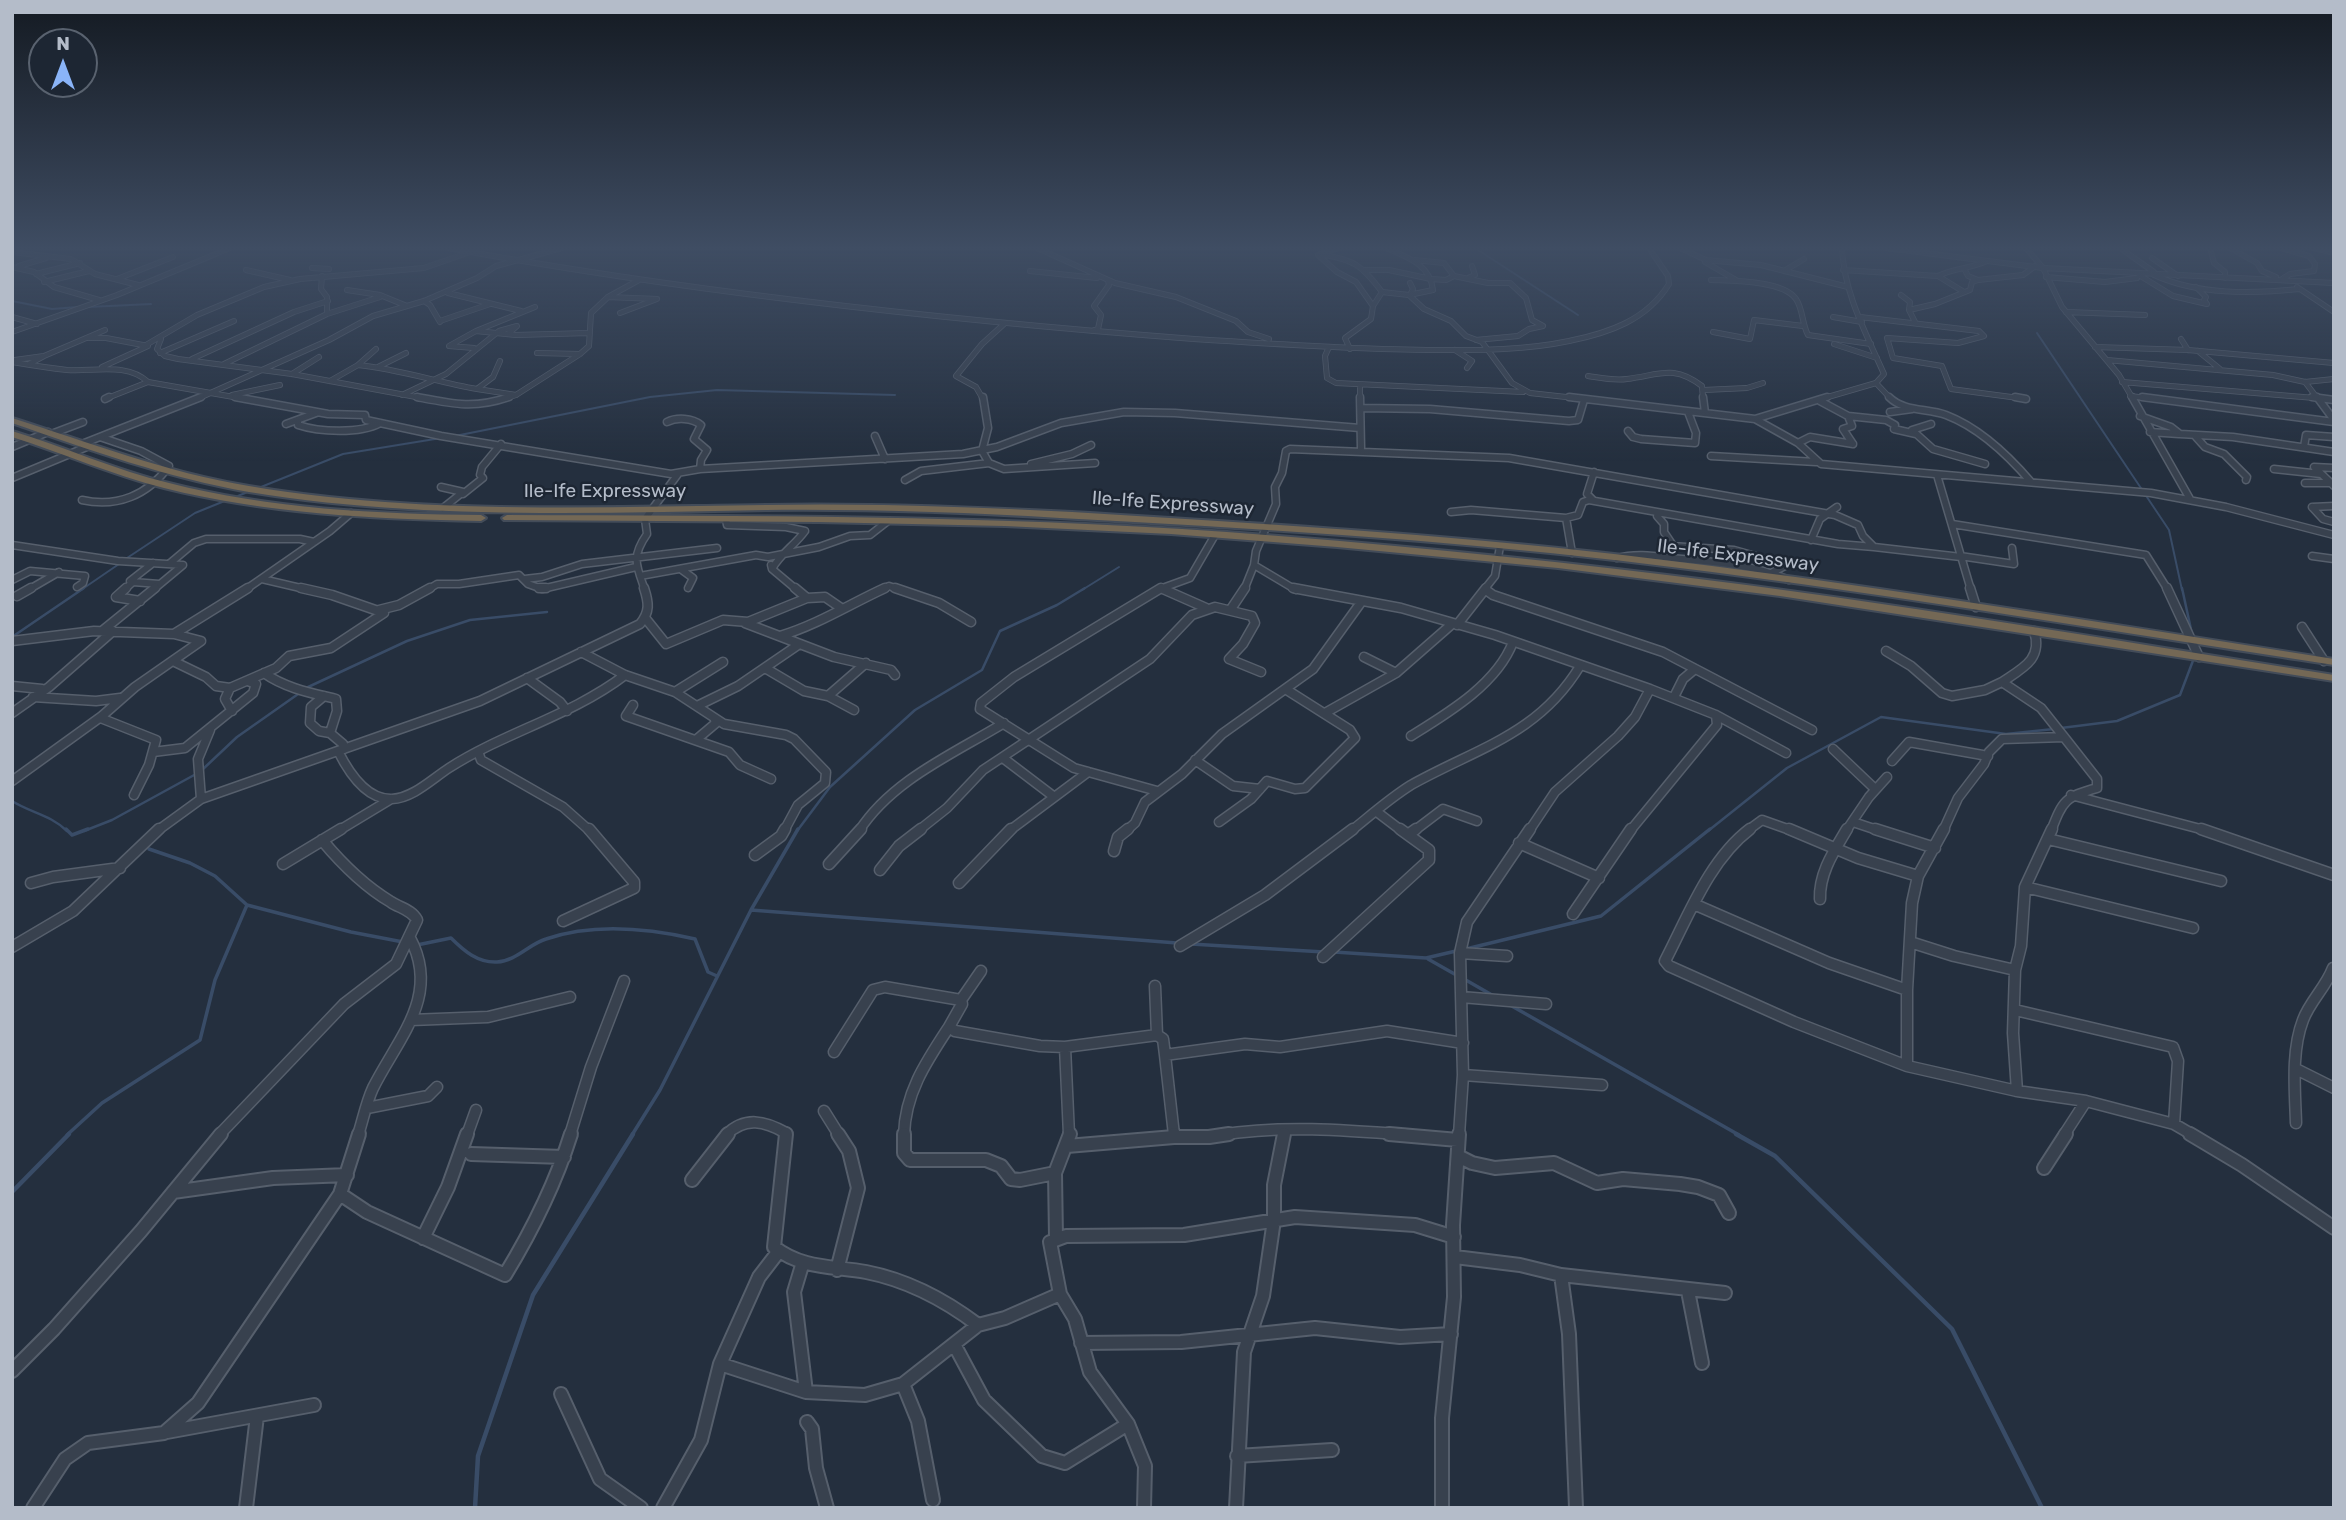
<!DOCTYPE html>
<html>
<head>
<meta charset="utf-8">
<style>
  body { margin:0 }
  #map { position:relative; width:2346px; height:1520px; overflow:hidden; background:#242f3e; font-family:Rubik,sans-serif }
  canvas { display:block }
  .frame { position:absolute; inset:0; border:14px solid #b4bcc9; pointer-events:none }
  .north { position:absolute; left:28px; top:28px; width:70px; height:70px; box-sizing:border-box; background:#1d2633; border:2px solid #59626f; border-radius:50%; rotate:0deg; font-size:19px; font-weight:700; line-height:28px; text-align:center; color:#b4bcc9 }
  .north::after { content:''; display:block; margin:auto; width:24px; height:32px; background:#8ab4f8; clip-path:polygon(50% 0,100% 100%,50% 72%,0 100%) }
</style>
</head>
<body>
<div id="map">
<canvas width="2346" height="1520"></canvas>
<div class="frame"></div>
<div class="north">N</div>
</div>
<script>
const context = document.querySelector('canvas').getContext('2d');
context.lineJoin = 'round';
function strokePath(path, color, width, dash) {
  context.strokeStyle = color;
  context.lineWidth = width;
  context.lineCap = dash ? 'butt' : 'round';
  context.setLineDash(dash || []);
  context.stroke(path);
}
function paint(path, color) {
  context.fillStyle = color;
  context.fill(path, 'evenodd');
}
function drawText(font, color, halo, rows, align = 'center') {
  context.font = font + ' Rubik,sans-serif';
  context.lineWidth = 5;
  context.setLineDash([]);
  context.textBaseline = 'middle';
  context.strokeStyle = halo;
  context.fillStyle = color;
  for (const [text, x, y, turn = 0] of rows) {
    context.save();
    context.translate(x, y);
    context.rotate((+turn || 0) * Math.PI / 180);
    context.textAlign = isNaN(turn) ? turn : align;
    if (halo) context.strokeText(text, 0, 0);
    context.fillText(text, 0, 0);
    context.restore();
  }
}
strokePath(new Path2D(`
  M1475,248L1578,315
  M12,301L52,309L78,307
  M88,307L151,304
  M2037,333L2169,530L2182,590
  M455,436L650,397L717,390L895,395
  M256,489L343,454L441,438
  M233,498L250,491
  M124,560L195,513L227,500
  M81,590L119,564
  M1082,590L1119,567`), '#394c67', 2);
strokePath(new Path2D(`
  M2182,588L2192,634
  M12,637L84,588
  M306,688L407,641L470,620L547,612
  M2061,728L2117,721L2180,695L2194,658
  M202,770L237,737L301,692
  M12,801C31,813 51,815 67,831
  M84,831L112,820L196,774
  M797,831L830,787L915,710L982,670L1000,631L1057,605L1085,588
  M1708,831L1787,768L1881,717L2006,734L2054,729`), '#394c67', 2.5);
strokePath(new Path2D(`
  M66,829L72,835L88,829
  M149,849L190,863L215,876L247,905L351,932L403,942
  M751,910L1177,943
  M1191,944L1324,952
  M417,945L451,938C464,951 478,963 497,962C516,961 529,944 546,939C593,923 647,928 695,939L708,972L717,976
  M1466,949L1601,916L1710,829
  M1334,952L1426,958L1456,951
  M1428,959L1458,976
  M1464,979L1492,995
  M1510,1005L1739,1135
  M67,1135L102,1103L200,1040L215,980L247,905
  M632,1135L660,1090L751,910L798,829`), '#394c67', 3.5);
strokePath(new Path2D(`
  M1736,1134L1775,1156L1952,1329L2042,1508
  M12,1192L69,1134
  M475,1508L478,1456L533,1295L633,1134`), '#394c67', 4.5);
const minorFar4 = new Path2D(`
  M448,248C695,293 944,320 1194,339C1271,344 1348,349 1426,350C1473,350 1522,351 1569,341C1609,333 1647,320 1669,284L1668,276L1649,248
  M1037,248L1115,283L1176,297L1236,321L1248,332L1269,339
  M1680,248L1706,260L1761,265L1848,287
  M1886,248L2043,268L2334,283
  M2026,248L2043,268L2062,307L2119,375L2133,399
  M2120,248L2154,272V275C2198,295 2252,294 2299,289
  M2210,248L2214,263L2225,272V278
  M2230,248L2257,263L2262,271L2276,277
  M2281,248L2309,256L2315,264L2314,271L2290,274L2282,279
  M2314,248L2334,253
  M12,252L71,259L95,274L138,285
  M1323,253L1339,248
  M1320,254C1354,260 1361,264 1382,292L1409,295L1433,290C1430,264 1407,257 1386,248
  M1318,255L1337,272L1356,282L1373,306
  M2152,258L2178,276
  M1415,260L1444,263L1454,276
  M1705,262L1736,280
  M19,266L46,258
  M12,267L34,272L54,287L99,300
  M312,268L329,269
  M246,270L290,280
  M1365,270H1389L1431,279L1446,280L1454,276L1488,283H1510L1526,298L1532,320L1543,326L1529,329L1518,336L1476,340
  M1843,270L1938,276C1954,268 1969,269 1987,261
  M1030,271L1097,278
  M1784,271L1804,259
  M36,274L80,263
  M2139,275L2173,296L2207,304L2204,300L2206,297L2196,287
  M1938,276L1964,292
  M2046,277L2105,282L2137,278
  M1468,278L1475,275L1472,266
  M117,279L173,257
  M1711,280C1732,281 1783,280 1796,299C1803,309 1802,324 1808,335L1871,344
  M1978,280L2023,275L2035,266
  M44,282L89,271
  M1410,283L1413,289L1411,293
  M2297,287L2334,312
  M347,290L380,295L407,306
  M448,293L521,311
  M1409,295L1424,309L1451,321L1466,336L1482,342L1512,383L1530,393L1584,399
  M1901,295L1910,302L1909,310L1915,322
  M608,297L657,299L620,313
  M424,301L430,305L440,322
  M1909,310L1935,304L1970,290L1972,282L1978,280L1968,276L1965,270
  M2066,312L2145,315
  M327,314L380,297
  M12,317L37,324
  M1833,317L1862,322
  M1860,317L1979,331L1984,336L1958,343L1887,338L1893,358L1942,366L1951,389L2026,399
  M440,321L490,304
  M476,331L535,307
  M1092,331L1098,329L1101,315L1094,306L1109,285L1108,280
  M12,332L117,295L230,248
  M1713,332L1750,339L1754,320L1803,326
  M88,338H106L148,346L102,367
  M161,339L157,349L165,356L178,359L292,374L427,399
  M2181,339L2188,350
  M1834,344L1877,358
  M146,345L197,315L264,287L300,279L424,268L470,252
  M1329,347L1325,356L1327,378L1336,383L1523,392
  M2095,347L2188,350L2334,363
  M474,348L449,346L476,331L516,335L589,333
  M1350,349L1345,338L1371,319L1373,306L1382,292
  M1455,350L1472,361L1467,368
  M2198,351L2220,369
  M160,353L234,321
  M537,353L580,354
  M44,356L105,330
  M192,359L294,312L328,301
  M15,360L44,356L29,364
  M2107,360L2273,375L2305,382L2334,379
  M500,361L493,377L477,389L516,395
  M12,362C30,365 49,368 67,370C94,372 127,362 148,382L245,399
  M224,364L327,314V297L321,289L322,276
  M358,365C398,369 437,382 477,389
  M378,367L406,353
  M292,374L319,357
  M1588,376C1601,378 1614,381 1627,379C1660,375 1673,364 1702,386L1703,399
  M330,381L358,365L376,349
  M2122,382L2327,399
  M2305,382L2318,399
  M1876,383L1891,399
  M1360,385V399
  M1704,390L1747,388L1763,383
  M232,395L280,385
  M402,395L446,374L499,331L517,326L508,334
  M2130,396L2155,399
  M105,399L148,382
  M197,399L329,340L373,316L424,301L477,278L496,266L562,248
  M504,399L516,395L580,354L589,346L591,313L608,297L639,280
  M983,399L976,387L956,376L982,344L1004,324
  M1821,399L1876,383L1884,374C1866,333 1844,294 1842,248`);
const minorFar3 = new Path2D(`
  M235,397L328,414L365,415L366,420L441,436L671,474L700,469L963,454L997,447L1061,423L1124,412L1175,413L1360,428
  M417,397C453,404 474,409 509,397
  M1360,397L1361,448
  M1569,397L1755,419L1798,443L1821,464L2151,493L2226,507L2334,535
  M1703,397L1705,413
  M1889,397C1904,412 1927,408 1946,415C1980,428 2008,455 2031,482
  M2015,397L2026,399
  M2132,397L2190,499
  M2142,397L2334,422
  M2312,397L2334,400
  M2317,397L2334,420
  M105,399L109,397
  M1820,401L1848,416L1886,420L1895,425L1894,429L1916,434
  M1361,408L1430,409L1569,421L1578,420L1584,400
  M1890,412L1912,409
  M1848,416L1852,426L1843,429L1853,444
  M2140,416L2171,427L2180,434L2233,437L2334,452
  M1755,419L1827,397
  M298,420V425C319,432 360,434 380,423
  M667,422C677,417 692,418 701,425L694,439L707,450L701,460L700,469
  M286,424L316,413
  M1931,424L1912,430L1933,449L1985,464
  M1628,431L1633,437L1641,439L1695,443L1696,433L1688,412
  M2150,432L2179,434
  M54,433L83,422
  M875,436L885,459
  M2196,437L2205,447L2224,454L2247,477L2246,480
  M1798,443L1810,437L1853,444
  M82,444L201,397
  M12,447L48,432
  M2304,447L2306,435L2334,437
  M982,451L988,428L983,397
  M982,451L989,463L1004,469L1095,463
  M1711,456L1816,462
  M1031,464L1072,454L1091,445
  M2334,468L2314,467L2334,486
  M2274,469L2321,474
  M1937,475L1971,590
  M12,478L89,446
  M905,480L921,471L989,463
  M2305,483H2330
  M441,487L463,492L443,508
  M463,494L483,478L480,475L482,467L501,444
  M82,500C117,508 148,495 169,466L141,451L100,437
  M1593,500L1587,494L1594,472
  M2312,507L2323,519L2334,522
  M2312,507L2334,506
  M1451,512L1471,510L1566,518L1578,515L1583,502L1589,500L1838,544L1874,547
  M1658,513L1657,516L1664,524V532L1672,544L1659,556
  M1566,518L1572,553
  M726,519L727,525L786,527L805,531C795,545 780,554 772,569
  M1952,524L2146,555L2168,590
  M1811,540L1820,519L1837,507
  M12,545L118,561L183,565L153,590
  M1671,546L1734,550L1787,565L1773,572
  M1960,556L2014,564L2012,548
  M2312,556L2334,559
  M1617,558C1639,552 1660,557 1682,559C1719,562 1754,565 1789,580
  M169,564L194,543L206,539H300L314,542
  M771,565L772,569L797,590
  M682,570L693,578L688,588
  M640,576L756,555L768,557L819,547L850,536L870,535L888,521
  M262,579L309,590
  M525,579L542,577L582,564L717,548
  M12,580L30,571L85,576L83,583L77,587
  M133,582L159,584
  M28,590L59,572
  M124,590L133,582L130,581L153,563
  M245,590L330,531L351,513
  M427,590L437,584H459L519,575L528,584L542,589L636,567
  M645,590C636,565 631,557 647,534L645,519L678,474
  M881,590L889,586L900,590
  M1157,590L1190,578L1215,535
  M1244,590L1254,565
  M1296,590L1254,565L1256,551L1276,504L1275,487L1282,473L1286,451L1290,449L1509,458L1835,515L1858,525L1863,536L1874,547L1961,557
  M1484,590L1495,576L1500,546`);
const minorFar2 = new Path2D(`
  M126,588L116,597L140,601
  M539,588H546
  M795,588L807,598
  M895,588L939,603L971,622
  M1293,588L1401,608L1495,635L1650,689L1635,717L1618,736L1555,792L1529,831
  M1970,588L1976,607
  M2167,588L2199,657
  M1163,589L1206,608
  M1486,590L1493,595L1663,652L1812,730
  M17,596L31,588
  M1231,609L1245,588
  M379,610L399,605L430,588
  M646,619L666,644L723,620L748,622L807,598L825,597L841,608
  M745,623L834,657L891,670L895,675
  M1457,625L1486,588
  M2302,627L2324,661
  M102,631L155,588
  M780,636C817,625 850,604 885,588
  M12,641L94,631L174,634L248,588
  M1886,651L1911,666L1942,693L1952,696L1985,690L2002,682
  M581,652L625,675L675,692L724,724L786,735L794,739L826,772L825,783L798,805L784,831
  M1364,657L1396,673
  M175,662L206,677L216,686L230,688L276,668L289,656L331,648L384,613L332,595L301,588
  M765,668L804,691L828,696
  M264,673C285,688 311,693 336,699L337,711L330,733L343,744L344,749
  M527,678L560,702L567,711
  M12,686L42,689
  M230,688L225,699L232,711
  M1650,689L1716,715L1786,753
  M675,692L723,662
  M324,696L311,707L310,723L319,731L330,733
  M33,697L96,701L120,698
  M1674,697L1683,679L1695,669
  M633,705L626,716L729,752L740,765L771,779
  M697,706L738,686L798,645
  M854,710L828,696L866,663
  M12,713L49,687L113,631
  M1325,713L1396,673L1452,624
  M1411,736C1448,713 1497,684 1513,642
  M697,739L716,723L715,720
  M1833,749L1874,788
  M338,751C348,771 366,800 392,799C413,798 432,779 449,768C505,732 571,716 625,675
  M153,752L185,748L253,693L256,684L248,681
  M479,754L481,760L563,807L590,831
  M1003,758L1053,796
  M1195,760L1233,786L1260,789
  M1892,761L1909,742L1988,756
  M12,781L102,716
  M1157,791L1074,768L980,709L981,703L1014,677L1161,588
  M134,795L149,765L156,740L103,719L102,716L135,687L201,641L174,634
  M2071,795L2208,831
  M201,799L198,759L210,730
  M1377,812L1402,831
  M1219,822L1251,799L1267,781L1295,789L1305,788L1355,738L1350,730L1287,690
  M1853,822L1880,831
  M157,831L201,799L480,701L640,624C650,612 649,603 644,588
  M338,831L391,799
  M859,831C892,780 953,754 1004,723
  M918,831L947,808L983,770L1150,659L1192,615L1215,607L1252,616L1255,623L1243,644L1229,659L1261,672
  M1009,831L1088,772
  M1126,831L1135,823L1145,802L1182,774L1222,734L1313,669L1362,601
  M1351,831C1371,815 1390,798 1411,785C1477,748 1538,735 1580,666
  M1414,831L1443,809L1477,821
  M1630,831L1717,725L1716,715
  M1747,831L1762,820L1793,831
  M1846,831L1869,797L1887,777
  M1943,831L1958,798L1984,764L1989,752L2002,739L2064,737L2041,708L2002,682C2023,668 2043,659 2034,631
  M2051,831C2063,800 2065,797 2097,788V779L2064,737`);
const minorFar1 = new Path2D(`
  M1750,829C1709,860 1688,917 1665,961L1669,966L1794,1022L1907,1066L2017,1091L2086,1101L2174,1124L2193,1135
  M1789,829L1858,858L1918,876
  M1875,829L1935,848
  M2201,829L2334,875
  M1409,834L1416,829
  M2048,839L2221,881
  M1519,843L1599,878
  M1114,851L1118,837L1128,829
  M755,855L781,836L785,829
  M283,864L341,829
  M829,864L861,829
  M880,870L899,846L921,829
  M31,883L53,877L120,868
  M959,883L1011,829
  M2025,887L2193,928
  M1820,899C1819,873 1834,851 1847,829
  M1696,905L1829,963L1907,990L1912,903L1918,876L1944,829
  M1573,914L1631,829
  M563,921L634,888V882L589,829
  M1910,942L1954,956L2015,970L2021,946L2025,887L2052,829
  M1180,946L1265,895L1353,829
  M12,947L73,911L159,829
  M1460,953L1507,956
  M1323,957L1429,860V850L1400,829
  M2015,970L2013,1033L2017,1091
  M1155,986L1157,1035
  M1907,990V1066
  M1461,997L1546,1004
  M961,1000L981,971
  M2015,1010L2173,1047L2178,1061L2174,1124
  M411,1020L488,1017L570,997
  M1065,1047L1069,1135
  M834,1052L873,990L885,987L961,1000L962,1004L949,1027L955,1031L1040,1046L1065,1047L1157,1035L1163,1039L1165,1055L1245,1044L1280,1047L1387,1031L1463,1043
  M1165,1055L1174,1135
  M2296,1069L2334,1088
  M1463,1075L1602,1085
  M367,1108L428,1096L437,1087
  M824,1111L839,1135
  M2296,1123C2295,1090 2291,1051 2303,1020C2310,1001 2326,987 2333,968
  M219,1135L344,1004L396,964L417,920C412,910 400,908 391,902C364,886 342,864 322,840
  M358,1135C363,1120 366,1103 373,1088C398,1038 441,996 410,938
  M467,1135L476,1110
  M570,1135L591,1067L624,981
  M726,1135C745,1116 765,1121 786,1133V1135
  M904,1135C905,1093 926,1062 949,1027
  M1219,1135C1282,1125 1344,1130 1408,1135
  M1284,1135L1285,1130
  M1459,1135L1463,1075L1460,953L1467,922L1530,829
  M2064,1135L2086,1101`);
const minor = new Path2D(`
  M786,1134L774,1247C802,1269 833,1266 866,1272C907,1280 945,1300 978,1325
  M904,1134V1153L910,1160H986L1001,1166L1011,1179L1020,1180L1055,1173
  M1174,1134V1137H1209L1229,1134
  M1389,1134L1458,1140
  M2190,1134L2242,1165L2334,1228
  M1067,1146L1174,1137
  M471,1154L564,1157
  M1458,1156L1472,1163L1495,1168L1554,1163L1597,1183L1623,1179L1680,1184L1698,1187L1719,1195L1729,1213
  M2044,1168L2066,1134
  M692,1180L728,1134
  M173,1192L273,1178L347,1175
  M340,1194L367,1212L505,1275C533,1229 555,1185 571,1134
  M423,1238L448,1187L467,1134
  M1056,1238L1055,1173L1070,1134
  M1455,1257L1520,1265L1561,1275L1569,1334L1576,1508
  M803,1262L794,1292L806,1392
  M837,1270L858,1188L849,1151L838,1134
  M1561,1275L1725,1293
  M1688,1291L1702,1363
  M1081,1343L1181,1342L1315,1328L1400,1337L1451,1334
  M955,1346L984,1400L1042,1456L1065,1463L1128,1424
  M720,1364L806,1392L865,1395L903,1384L978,1325L1005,1318L1060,1294
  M12,1371L54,1329L141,1231L221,1134
  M903,1384L918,1421L933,1500
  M561,1394L600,1479L641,1508
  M807,1422L812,1429L816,1468L827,1508
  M167,1432L314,1405
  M1237,1456L1332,1450
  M33,1508L65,1459L88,1443L164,1433L198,1403L340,1194L359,1134
  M246,1508L257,1416
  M663,1508L701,1440L720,1364L759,1277L779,1251
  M1144,1508L1145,1466L1128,1424L1090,1372L1075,1319L1060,1294L1050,1242L1066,1236L1184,1235L1295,1217L1415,1225L1454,1237
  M1236,1508L1244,1352L1263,1296L1274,1220V1185L1284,1134
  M1442,1508V1418L1454,1297L1453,1225L1459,1134`);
const highway = new Path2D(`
  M12,418C91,443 168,473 249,486C420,515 594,507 766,505C868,503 970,507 1072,512C1256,523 1440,534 1623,555C1861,583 2097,622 2334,659V665C2097,629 1861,589 1623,561C1436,539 1248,528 1060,518C962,512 864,509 766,510C594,513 420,520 249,492C168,478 90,450 12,423Z
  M12,431C65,447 115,470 169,483C271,509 376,514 481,515L486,518L481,521C374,519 268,514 164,488C112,475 63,453 12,437Z
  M507,515C747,516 987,515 1227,532C1374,543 1521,557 1667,575C1890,602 2112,640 2334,675V681L1780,596L1558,568L1337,547L1171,534L1005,526L818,522L504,520L502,518Z`);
strokePath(minorFar4, '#565f6c', 6);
strokePath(minorFar3, '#565f6c', 9);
strokePath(minorFar2, '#565f6c', 11);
strokePath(minorFar1, '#565f6c', 13);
strokePath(minor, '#565f6c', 16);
strokePath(highway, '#434c59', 4);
strokePath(minorFar4, '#38414e', 4.5);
strokePath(minorFar3, '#38414e', 6);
strokePath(minorFar2, '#38414e', 8);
strokePath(minorFar1, '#38414e', 10);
strokePath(minor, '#38414e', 12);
paint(highway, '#746855');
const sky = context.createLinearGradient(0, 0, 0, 461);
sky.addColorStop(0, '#141a22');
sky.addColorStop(0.54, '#3f4d63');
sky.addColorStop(1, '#3f4d6300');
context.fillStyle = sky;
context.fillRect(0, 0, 2346, 461);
drawText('19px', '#b4bcc9', '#1d2633', [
  ["Ile-Ife Expressway",605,492],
  ["Ile-Ife Expressway",1173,504,4],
  ["Ile-Ife Expressway",1738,556,7]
]);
</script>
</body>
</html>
